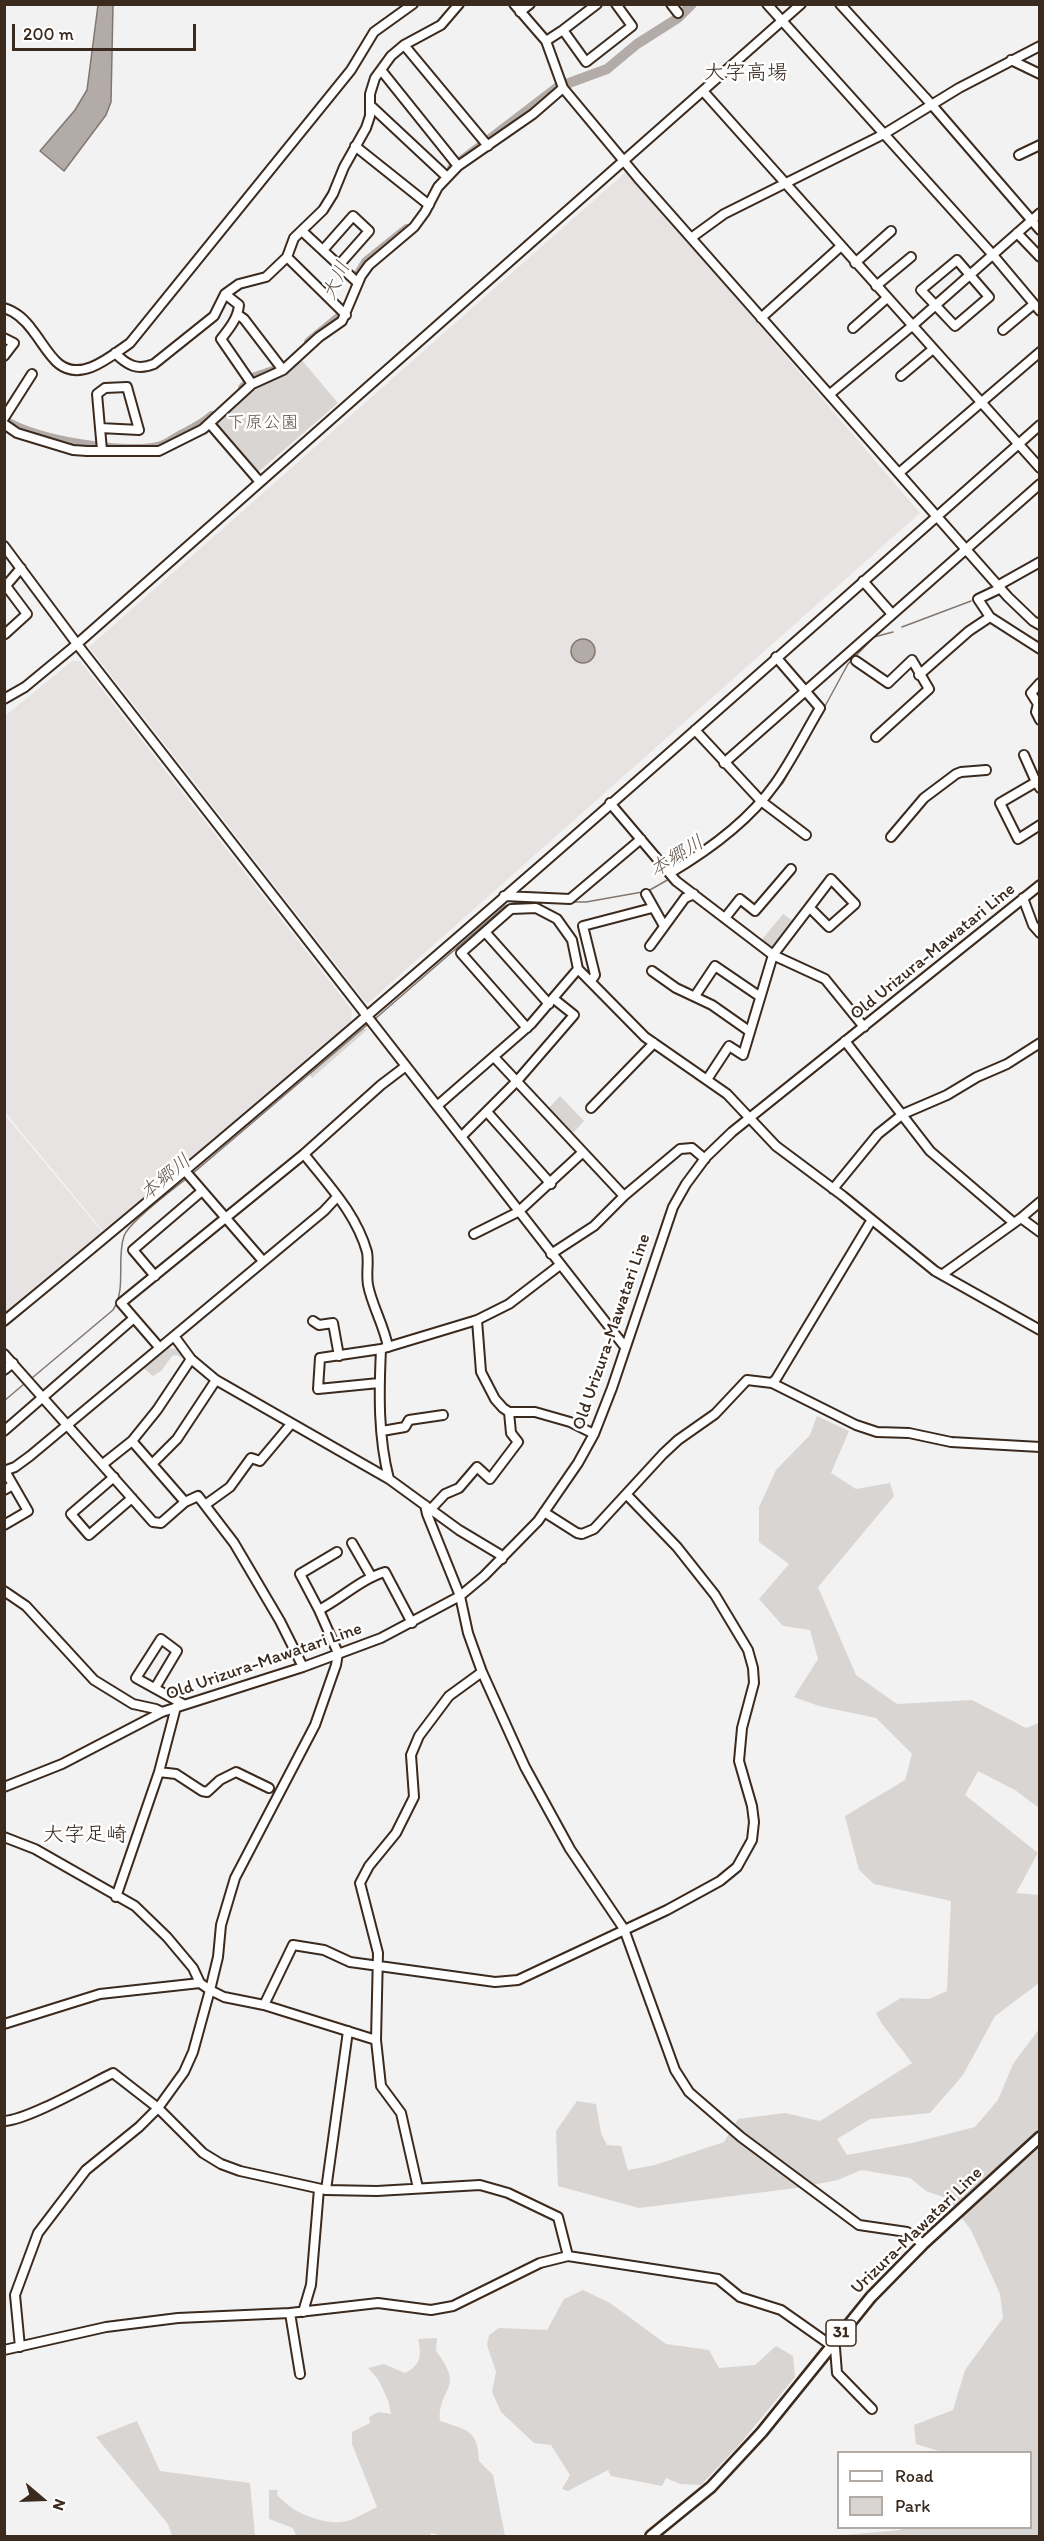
<!DOCTYPE html>
<html>
<head>
<meta charset="utf-8">
<style>
  body { margin:0 }
  #map { position:relative; width:1044px; height:2541px; overflow:hidden; background:#f3f2f2; font-family:Itim,sans-serif }
  canvas { display:block }
  .frame { position:absolute; inset:0; border:6px solid #3b2a1e; pointer-events:none }
  .legend { position:absolute; left:837px; top:2451px; width:195px; height:78px; box-sizing:border-box; background:#fff; border:2px solid #b1aaa5; margin:0; padding:8px 10px; list-style:none; font-size:18px; color:#3b2a1e }
  .legend li { display:flex; align-items:center; gap:12px; height:30px }
  .legend b { width:30px; border:2px solid #b1aaa5 }
  .north { position:absolute; left:12px; top:2469px; width:60px; height:60px; -webkit-text-stroke:4px #fff; paint-order:stroke; rotate:109deg; font-size:16px; font-weight:700; line-height:24px; text-align:center; color:#3b2a1e }
  .north::after { content:''; display:block; margin:auto; width:21px; height:27px; background:#3b2a1e; clip-path:polygon(50% 0,100% 100%,50% 72%,0 100%) }
  .scale { position:absolute; left:12px; top:24px; width:184px; height:27px; box-sizing:border-box; border:3px solid #3b2a1e; border-top:0; padding-left:8px; font-size:18px; line-height:21px; white-space:nowrap; color:#3b2a1e; -webkit-text-stroke:4px #fff; paint-order:stroke }
</style>
</head>
<body>
<div id="map">
<canvas width="1044" height="2541"></canvas>
<div class="frame"></div>
<ul class="legend">
<li><b style="height:8px;background:#fff"></b>Road</li>
<li><b style="height:16px;background:#d8d5d2"></b>Park</li>
</ul>
<div class="north">N</div>
<div class="scale">200 m</div>
</div>
<script>
const context = document.querySelector('canvas').getContext('2d');
context.lineJoin = 'round';
function paint(path, color) {
  context.fillStyle = color;
  context.fill(path, 'evenodd');
}
function strokePath(path, color, width, dash) {
  context.strokeStyle = color;
  context.lineWidth = width;
  context.lineCap = dash ? 'butt' : 'round';
  context.setLineDash(dash || []);
  context.stroke(path);
}
function drawText(font, color, halo, rows, align = 'center') {
  context.font = font + ' Itim,"Klee One",sans-serif';
  context.lineWidth = 5;
  context.setLineDash([]);
  context.textBaseline = 'middle';
  context.strokeStyle = halo;
  context.fillStyle = color;
  for (const [text, x, y, turn = 0] of rows) {
    context.save();
    context.translate(x, y);
    context.rotate((+turn || 0) * Math.PI / 180);
    context.textAlign = isNaN(turn) ? turn : align;
    if (halo) context.strokeText(text, 0, 0);
    context.fillText(text, 0, 0);
    context.restore();
  }
}
paint(new Path2D(`
  M627,171L920,513L367,1004L89,647Z
  M72,661H80L352,1010L351,1022L104,1232L5,1112V716Z
  M4,1114L103,1233L5,1316H4Z`), '#e6e3e2');
paint(new Path2D(`
  M300,358L338,403L256,474L214,424L247,392Z
  M783,914L796,923L773,953L759,943Z
  M359,1029H368L312,1078L309,1074L310,1071Z
  M560,1096L584,1121L573,1133L549,1108Z
  M167,1347L183,1351L188,1362L177,1355L172,1356L162,1370L153,1376L142,1367Z
  M817,1416L849,1431L831,1473L856,1489L890,1483L894,1496L818,1587L856,1675L897,1704L972,1700L1026,1728L1039,1723V1808L1015,1790L978,1771L965,1795L1038,1853L1016,1893L1039,1895V1983L995,2016L963,2075L930,2113L870,2119L837,2139L847,2155L912,2143L975,2127L998,2100L1013,2064L1039,2029V2536H834L900,2530L903,2528H1030V2452H942L916,2444L914,2425L953,2410L965,2370L1003,2318L1000,2294L971,2230L946,2198L926,2191L910,2178L861,2170L838,2180L796,2188L639,2208L558,2186L556,2131L577,2101L596,2104L601,2133L607,2145L621,2146L628,2170L655,2165L724,2142L738,2119L785,2113L820,2121L912,2063L882,2024L876,2013L901,1998L929,1999L947,1991L951,1901L874,1884L859,1870L845,1816L905,1780L912,1754L876,1718L819,1706L794,1697L818,1659L810,1630L783,1626L759,1599L789,1564L759,1542V1507L776,1470L810,1435Z
  M583,2290L610,2303L666,2344L709,2350L719,2368L755,2365L776,2346L793,2356L795,2377L740,2444L701,2485L680,2484L666,2478L662,2486L611,2476L608,2470L568,2491L562,2489L570,2475L551,2445L534,2443L501,2412L492,2392L496,2372L487,2345L489,2335L499,2328L547,2330L564,2299Z
  M437,2338L436,2351C466,2390 438,2386 440,2421C467,2430 478,2430 479,2461L493,2475L505,2536H442L431,2533V2536H296L293,2528L269,2519V2490H278L277,2495C289,2507 298,2513 313,2518C343,2527 350,2521 377,2507L352,2444V2432L370,2423L369,2417L378,2412L391,2414L388,2400L378,2379L368,2368L384,2364L405,2373C421,2365 422,2355 418,2339Z
  M137,2421L160,2471L250,2483L255,2536H172L168,2524L96,2437Z`), '#d8d5d2');
const water = new Path2D(`
  M98,5H113L111,102L106,115L64,171L40,151L75,110L87,90Z
  M571 651a12 12 0 1 1 24 0a12 12 0 1 1-24 0Z`);
paint(water, '#b2aba7');
strokePath(water, '#827770', 1.5);
strokePath(new Path2D(`
  M902,627L971,601
  M824,708L848,664L874,637L893,632
  M771,795L783,783L820,715
  M675,875L717,848L725,840
  M572,902H586L648,891L671,878
  M376,1018L505,906L523,900
  M192,1174L367,1025
  M32,1378L113,1310C127,1288 116,1260 124,1236C129,1222 172,1190 186,1179
  M4,1401L24,1384`), '#827770', 1.5);
strokePath(new Path2D(`
  M452,168L558,87L607,69L637,44L678,18L692,4
  M355,280L366,262L407,229
  M309,342L343,314
  M243,388L253,378L276,370
  M4,420C32,440 128,456 161,446C168,444 174,438 181,435C192,429 202,425 212,416`), '#b2aba7', 10);
const minor = new Path2D(`
  M514,4L546,41L563,88L638,178L1008,597L1033,621L1040,625
  M671,4L678,13
  M767,4L993,255L1040,311
  M840,4L932,105L1040,230
  M520,12L530,4
  M563,30L586,62L632,26L616,4
  M546,41L563,30L597,4
  M404,45L488,146
  M1011,60L1040,74
  M381,70L458,166
  M703,91L1040,468
  M371,106L447,177
  M355,146L429,205
  M1019,155L1040,145
  M302,231L358,283
  M1017,233L1040,257
  M691,238L724,214L884,134L959,88L1040,46
  M323,250L353,216L369,231L339,265
  M287,257L346,315
  M957,260L989,297L955,326L921,290Z
  M855,263L891,231
  M876,286L911,257
  M225,294L239,305C238,318 229,329 221,339L252,384
  M4,308C17,312 25,320 33,331C41,341 49,356 59,364C82,382 111,356 130,343L351,70L374,32L413,4
  M237,314L244,319L283,370
  M761,318L840,247
  M853,328L887,298
  M1003,330L1034,304
  M4,338L14,343L4,356
  M115,353C127,365 137,371 154,364L214,316L225,294L239,284L266,277L287,257L294,238L323,210L333,194L344,167L366,128L370,116V94L375,78L391,56L404,45L441,25L459,4
  M901,376L933,349
  M127,387L139,430L100,428L97,394L105,388Z
  M830,394L912,326L1040,213
  M4,418L32,374
  M4,424L17,433L73,450L87,451H159L203,429L252,384L283,370L319,337L342,321L361,276L369,265L414,227L425,212L438,187L458,166L533,114L563,88
  M210,424L260,482
  M100,428L102,450
  M899,473L1040,352
  M4,546L77,644L625,1347
  M863,581L892,614
  M999,585L1040,562
  M4,588L21,568
  M1001,588L978,599L990,617L1040,649
  M5,634L27,614L6,586
  M856,661L888,683L912,660L929,689L876,737
  M919,675L969,631L990,617
  M1040,683L1031,693L1038,704L1036,712L1040,720
  M4,699L25,687L77,644L801,4
  M695,730L761,801L806,835
  M1024,755L1036,782
  M724,763L1040,484
  M1040,788L1036,782L1000,803L1018,839L1040,825
  M610,803L676,881L773,955L825,979L864,1027
  M891,837L924,798L956,774L961,772L986,770
  M670,873C709,850 748,822 775,784C792,760 805,733 820,708L776,657
  M646,894L664,926
  M504,896L570,899L641,839
  M1023,898L1033,925L1040,933
  M725,918L740,899L755,911L791,869
  M485,932L549,1004
  M650,946L685,898L694,894
  M652,971L676,988L712,1005L749,1031
  M591,981L595,975L583,926L652,908
  M695,996L715,966L759,996
  M527,1028L461,953L511,909L536,908L557,919L572,940L578,969L645,1037L727,1094L776,1146L843,1196L935,1271L1040,1330
  M845,1041L930,1151L1014,1223
  M494,1057L624,1196L594,1226L551,1254
  M708,1078L729,1046L743,1055L773,955L831,879L855,904L829,927L810,908
  M437,1106L531,1024L578,969
  M591,1108L654,1043
  M487,1112L551,1184
  M461,1137L517,1081L574,1015L554,999
  M304,1154C328,1185 356,1213 367,1252C369,1262 366,1274 368,1285C372,1306 384,1325 388,1347
  M186,1172L263,1261
  M833,1189L878,1134L903,1114L947,1095L977,1077L1007,1064L1040,1043
  M624,1196L680,1149L692,1148L705,1159
  M1021,1218L1040,1232
  M474,1234L518,1212L583,1152
  M943,1274L1021,1218L1040,1202
  M155,1276L133,1250L202,1191
  M477,1320L481,1372L495,1399L503,1408L509,1412H535L570,1422L594,1434
  M4,1321C357,1031 699,728 1040,425
  M313,1321L319,1325L333,1323L339,1356
  M174,1336L191,1359L216,1380L389,1479L459,1530L499,1554L502,1559
  M159,1347L121,1303L304,1154L381,1085L406,1066
  M381,1349C379,1392 378,1437 389,1479
  M4,1354L153,1522L161,1523L185,1502L198,1496L234,1543L280,1621L303,1667
  M4,1370L13,1363
  M379,1383L318,1389L320,1358L381,1349L477,1320L509,1304L560,1265
  M772,1383L856,1425L877,1432L909,1433L951,1442L1040,1447
  M4,1431L134,1318
  M382,1431L405,1427L409,1420L443,1415
  M132,1441L152,1464
  M103,1464L132,1441L157,1410L191,1359
  M4,1471L15,1467L30,1456L324,1211L337,1197
  M114,1477L71,1514L89,1535L132,1498
  M4,1490L13,1485
  M185,1502L152,1464L177,1439L216,1380
  M205,1505L230,1487L251,1458L260,1461L291,1424
  M425,1505L427,1514L460,1596L468,1633L482,1672L525,1767L570,1849L624,1929L675,2070L689,2092L741,2137L859,2225L907,2232L923,2244
  M431,1509L445,1494L459,1488L477,1467L490,1479L518,1442L511,1433L509,1412
  M544,1512L577,1533L582,1534L594,1529L663,1454L678,1440L715,1414L747,1380L772,1383L776,1379L871,1221
  M4,1525L28,1511L5,1471
  M352,1543L371,1576
  M4,1591L26,1606L94,1680L133,1704L156,1709L162,1712
  M319,1610L300,1574L337,1552
  M155,1688L177,1651L161,1639L136,1678L183,1704
  M159,1772L176,1774L202,1791L207,1792L220,1780L236,1772L269,1788
  M4,1787L62,1764L162,1712L303,1667L381,1638L460,1596L484,1576L538,1521L578,1463L594,1434L612,1388L673,1207L686,1184L706,1157L732,1132L1040,885
  M4,1837L35,1849L135,1906L167,1937L193,1968L200,1983L210,1990L224,1997L264,2005L376,2040
  M116,1897L159,1772L176,1707
  M264,2005L293,1945L324,1950L350,1962L495,1982L518,1980L667,1910L720,1881L737,1867L752,1840L754,1822L752,1806L739,1761L742,1728L754,1683L753,1668L748,1650L715,1595L677,1547L627,1495
  M4,2024L100,1994L200,1983
  M4,2121C28,2120 90,2084 113,2073L158,2108L203,2153L221,2164L240,2171L326,2190L377,2191L480,2185L508,2193L558,2217L568,2256
  M418,2188L401,2113L381,2086L376,2040L378,1953L360,1883L369,1866L396,1833L414,1797L411,1755L419,1736L449,1696L482,1672
  M326,2190L348,2031
  M303,2312L311,2285L319,2189
  M290,2313L300,2374
  M20,2347L15,2295L38,2233L86,2170L139,2127L158,2108L184,2072L193,2052L210,1990L218,1957L221,1925L235,1878L315,1725L336,1665L338,1653L319,1610C342,1598 361,1579 385,1572L412,1623
  M4,2350L106,2327L178,2318L290,2313L378,2303L431,2310L453,2306L540,2263L568,2256L718,2279L740,2297L781,2310L835,2348L837,2373L872,2409`);
const major = new Path2D(`
  M651,2536L711,2487L762,2432L871,2297L923,2244L1040,2137`);
strokePath(minor, '#3b2a1e', 12);
strokePath(major, '#3b2a1e', 14);
strokePath(minor, '#fff', 8);
strokePath(major, '#fff', 9);
for (const [x, y, w] of [
  [841,2333,30]
]) {
  const box = new Path2D();
  box.roundRect(x - w / 2, y - 13, w, 26, 4.5);
  context.fillStyle = '#fff';
  context.fill(box);
  strokePath(box, '#3b2a1e', 1.5);
}
drawText('bold 16px', '#3b2a1e', null, [
  ["31",841,2333]
]);
drawText('18px', '#62554b', '#fff', [
  ["下原公園",263,423]
]);
drawText('18px', '#3b2a1e', '#fff', [
  ["Old Urizura-Mawatari Line",933,952,-39],
  ["Old Urizura-Mawatari Line",612,1332,-71],
  ["Old Urizura-Mawatari Line",264,1662,-19],
  ["Urizura-Mawatari Line",917,2231,-44]
]);
drawText('italic 20px', '#65574e', '#fff', [
  ["大川",337,281,-65],
  ["本郷川",677,857,-32],
  ["本郷川",166,1178,-40]
]);
drawText('21px', '#3b2a1e', '#fff', [
  ["大字高場",746,74],
  ["大字足崎",85,1836]
]);
</script>
</body>
</html>
